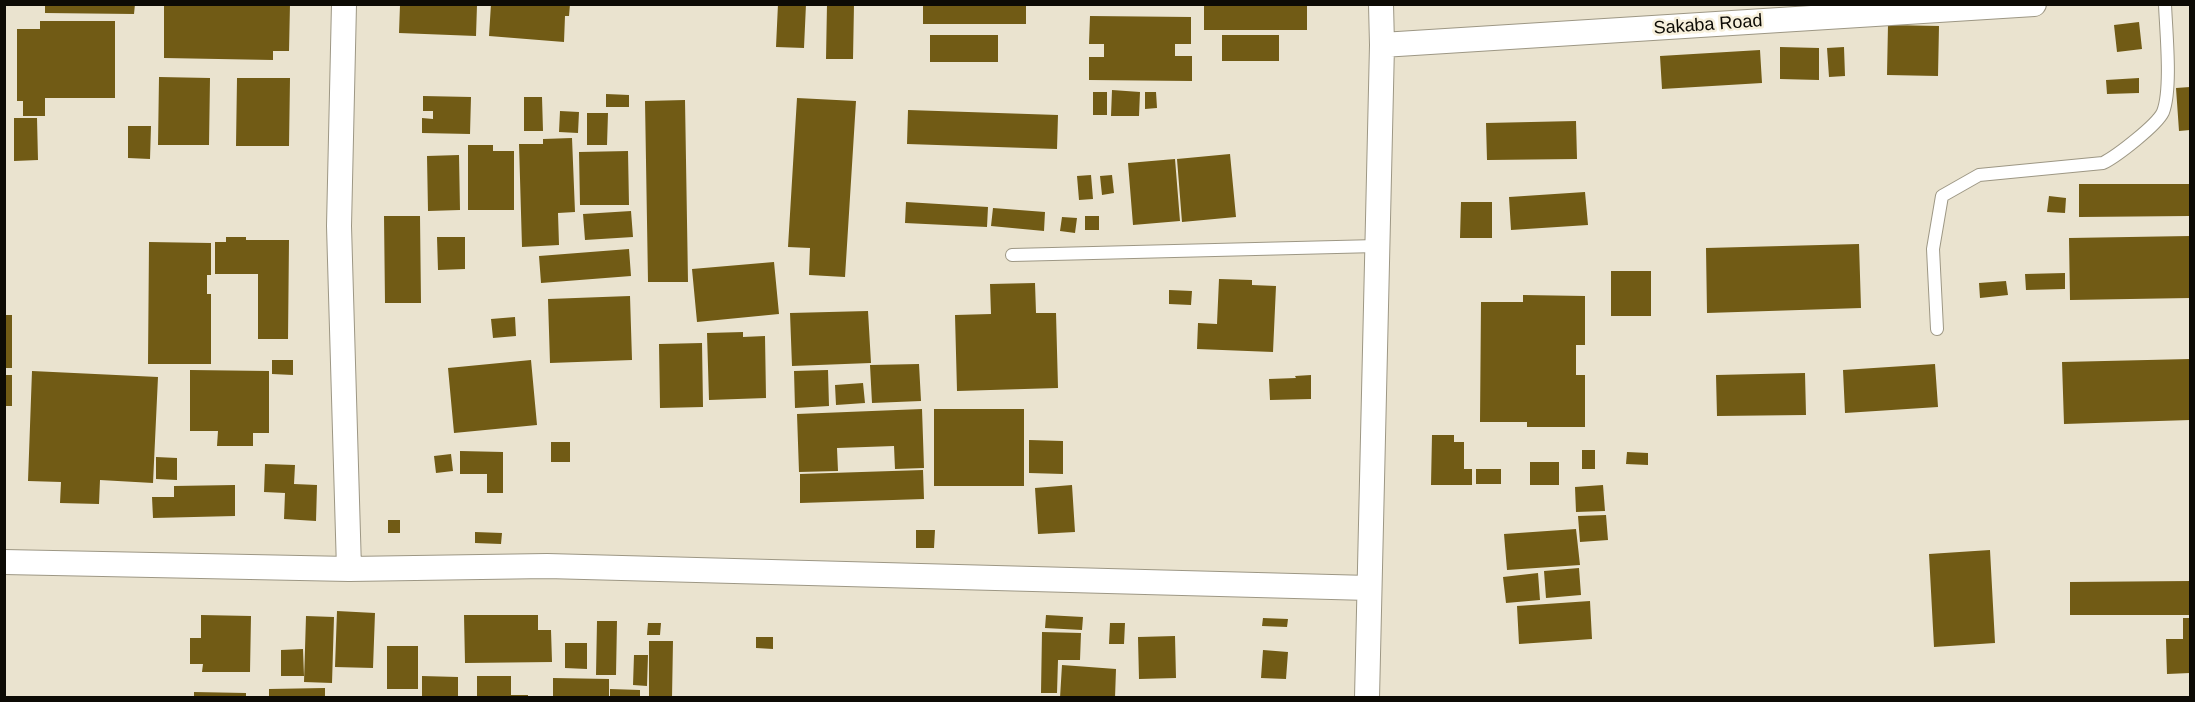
<!DOCTYPE html>
<html>
<head>
<meta charset="utf-8">
<style>
  body { margin:0 }
  #map { position:relative; width:2195px; height:702px; overflow:hidden; background:#eae3cf; font-family:Arial,sans-serif }
  canvas { display:block }
  .frame { position:absolute; inset:0; border:6px solid #0d0b05; pointer-events:none }
</style>
</head>
<body>
<div id="map">
<canvas width="2195" height="702"></canvas>
<div class="frame"></div>
</div>
<script>
const context = document.querySelector('canvas').getContext('2d');
context.lineJoin = 'round';
function paint(path, color) {
  context.fillStyle = color;
  context.fill(path, 'evenodd');
}
function strokePath(path, color, width, dash) {
  context.strokeStyle = color;
  context.lineWidth = width;
  context.lineCap = dash ? 'butt' : 'round';
  context.setLineDash(dash || []);
  context.stroke(path);
}
function drawText(font, color, halo, rows, align = 'center') {
  context.font = font + ' Arial,sans-serif';
  context.lineWidth = 5;
  context.setLineDash([]);
  context.textBaseline = 'middle';
  context.strokeStyle = halo;
  context.fillStyle = color;
  for (const [text, x, y, turn = 0] of rows) {
    context.save();
    context.translate(x, y);
    context.rotate((+turn || 0) * Math.PI / 180);
    context.textAlign = isNaN(turn) ? turn : align;
    if (halo) context.strokeText(text, 0, 0);
    context.fillText(text, 0, 0);
    context.restore();
  }
}
paint(new Path2D(`
  M45,4H135L134,14L45,13Z
  M164,4H290L289,51H273V60L164,58Z
  M491,4H570L569,16H565L564,42L489,36Z
  M778,4H806L804,48L776,47Z
  M827,4H854L853,59H826Z
  M923,4H1026V24H923Z
  M1218,4L1307,6V30H1204V6H1218Z
  M400,5H477L476,36L399,33Z
  M1090,16L1191,17V44H1175V56H1192V81L1089,80V57H1104V44H1089Z
  M40,21H115V98H45V116H23V101H17V29H40Z
  M2139,22L2142,49L2117,52L2114,25Z
  M1888,25L1939,26L1938,76L1887,75Z
  M930,35H998V62H930Z
  M1222,35H1279V61H1222Z
  M1780,47L1819,48V80L1780,79Z
  M1844,47L1845,76L1829,77L1827,48Z
  M1760,50L1762,83L1662,89L1660,56Z
  M159,77L210,78L209,145H158Z
  M237,78H290L289,146H236Z
  M2139,78V93L2107,94L2106,80Z
  M2190,87V130L2179,131L2176,88Z
  M1112,90L1140,92L1139,116H1111Z
  M1093,92H1107V115H1093Z
  M1145,92H1156L1157,108L1145,109Z
  M606,94L629,95V107H606Z
  M423,96L471,97L470,134L422,133V118L433,119V111H423Z
  M524,97H542L543,131H524Z
  M797,98L856,101L845,277L809,275L810,248L788,247Z
  M685,100L688,282H648L645,101Z
  M908,110L1058,115L1057,149L907,144Z
  M560,111L579,112L578,133L559,132Z
  M587,113H608L607,145H587Z
  M14,118H37L38,160L14,161Z
  M1576,121L1577,159L1487,160L1486,123Z
  M128,126H151L150,159L128,158Z
  M572,138L575,212L558,213L559,245L522,247L519,144H543V139Z
  M468,145H493V151H514V210H468Z
  M628,151L629,205H580L579,152Z
  M1230,154L1236,217L1182,222L1177,159Z
  M459,155L460,210L428,211L427,156Z
  M1175,159L1180,221L1133,225L1128,163Z
  M1091,175L1093,199L1079,200L1077,176Z
  M1112,175L1114,193L1102,195L1100,176Z
  M2079,184H2189V216L2079,217Z
  M1585,192L1588,225L1511,230L1509,197Z
  M2049,196L2066,198L2065,213L2047,212Z
  M906,202L988,207L987,227L905,223Z
  M1461,202H1492V238H1460Z
  M993,208L1045,212L1044,231L991,226Z
  M631,211L633,237L585,240L583,214Z
  M384,216H420L421,303H385Z
  M1085,216H1099V230H1085Z
  M1062,217L1077,218L1075,233L1060,231Z
  M2190,236V298L2070,300L2069,238Z
  M226,237H246V240H289L288,339H258V274H215V242H226Z
  M437,237H465V269L438,270Z
  M149,242L211,243V275H207V294H211V364H148Z
  M1859,244L1861,308L1707,313L1706,248Z
  M629,249L631,276L541,283L539,256Z
  M774,262L779,314L697,322L692,269Z
  M1611,271H1651V316H1611Z
  M2065,273V289L2026,290L2025,274Z
  M1219,279L1252,280V285L1276,286L1273,352L1197,349L1198,323L1217,324Z
  M2006,281L2008,295L1980,298L1979,283Z
  M1035,283L1036,313H1056L1058,388L957,391L955,315L991,314L990,284Z
  M1169,290L1192,291L1191,305L1169,304Z
  M1523,295L1585,296V345H1576V375H1585V427H1527V422H1480L1481,302H1523Z
  M630,296L632,360L550,363L548,299Z
  M868,311L871,363L792,366L790,313Z
  M4,315H12V368H4Z
  M515,317L516,336L493,338L491,319Z
  M743,332V337L765,336L766,398L709,400L707,333Z
  M702,343L703,407L660,408L659,344Z
  M2190,359V420L2064,424L2062,362Z
  M272,360H293V375L272,374Z
  M531,360L537,425L454,433L448,368Z
  M919,364L921,401L872,403L870,365Z
  M1935,364L1938,407L1845,413L1843,370Z
  M190,370L269,371V433H253V446H217L218,431H190Z
  M828,370L829,406L795,408L794,371Z
  M32,371L158,377L153,483L100,480L99,504L60,503L61,482L28,481Z
  M1805,373L1806,415L1717,416L1716,375Z
  M4,375H12V406H4Z
  M1311,375V399L1270,400L1269,379L1296,378L1295,376Z
  M863,383L865,403L836,405L835,385Z
  M922,409L924,468L895,469L894,446L837,448L838,471L799,472L797,414Z
  M934,409H1024V486H934Z
  M1432,435H1454V442H1464V469H1472V485H1431Z
  M1029,440L1063,441V474L1029,473Z
  M551,442H570V462H551Z
  M1582,450H1595V469H1582Z
  M460,451L503,452V493H487V474H460Z
  M1627,452L1648,453V465L1626,464Z
  M451,454L453,471L436,473L434,456Z
  M156,457L177,458V480L156,479Z
  M1530,462H1559V485H1530Z
  M265,464L295,465L294,484L317,485L316,521L284,519L285,493L264,492Z
  M1476,469H1501V484H1476Z
  M923,470L924,499L800,503V474Z
  M235,485V516L153,518L152,497H174V486Z
  M1072,485L1075,532L1038,534L1035,488Z
  M1603,485L1605,511L1576,512L1575,487Z
  M1606,515L1608,540L1580,542L1578,516Z
  M388,520H400V533H388Z
  M1576,529L1580,565L1507,570L1504,534Z
  M916,530H935L934,548H916Z
  M475,532L502,533L501,544L475,543Z
  M1990,550L1995,643L1934,647L1929,554Z
  M1579,568L1581,595L1546,598L1544,571Z
  M1538,573L1540,600L1506,603L1503,577Z
  M2190,581V615H2070V582Z
  M1590,601L1592,639L1519,644L1517,606Z
  M337,611L375,613L373,668L335,667Z
  M201,615L251,616L250,672H202L203,664H190V638H201Z
  M464,615H538V630H551L552,662L465,663Z
  M1046,615L1083,617L1082,630L1045,628Z
  M306,616L334,617L332,683L304,682Z
  M1263,618L1288,619L1287,627L1262,626Z
  M2183,618H2190V673L2167,674L2166,639H2183Z
  M597,621H617L616,675H596Z
  M648,623H661L660,635H647Z
  M1110,623H1125L1124,644H1109Z
  M1042,632L1081,633L1080,660H1058L1057,693H1041Z
  M1175,636L1176,678L1139,679L1138,637Z
  M756,637H773V649L756,648Z
  M649,641H673L672,698H649Z
  M565,643H587V669L565,668Z
  M387,646H418V689H387Z
  M303,649L304,676H281V650Z
  M1263,650L1288,652L1286,679L1261,678Z
  M634,655H648L647,686L633,685Z
  M1062,665L1116,669L1115,698H1060Z
  M422,676L458,677V698H422Z
  M477,676H511V695H528V698H477Z
  M553,678L609,679V698H553Z
  M325,688V698H269V689Z
  M610,689L640,690V698H610Z
  M194,692L246,693V698H194Z`), '#715b15');
const lane = new Path2D(`
  M1012,255L1377,246
  M1937,329L1933,249L1942,196L1979,175L2103,163C2117,156 2157,125 2163,112C2172,89 2166,31 2165,4`);
const street = new Path2D(`
  M344,4L339,226L349,569
  M1382,45L2034,4
  M4,562L349,569L547,566L1369,588
  M1367,698L1382,45L1381,4`);
strokePath(lane, '#9d9784', 14);
strokePath(street, '#9d9784', 26);
strokePath(lane, '#fff', 12);
strokePath(street, '#fff', 24);
drawText('18px', '#0d0b05', '#f7f0dc', [
  ["Sakaba Road",1708,25,-4]
]);
</script>
</body>
</html>
